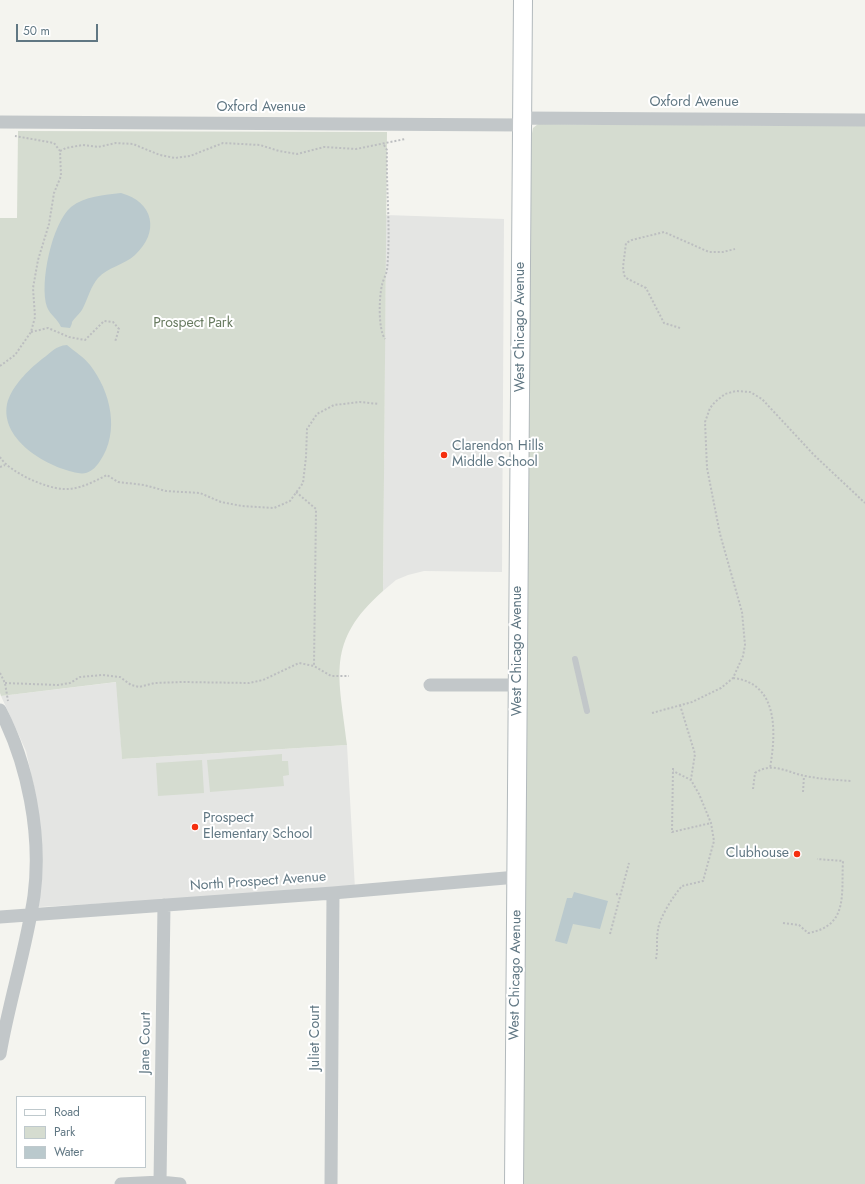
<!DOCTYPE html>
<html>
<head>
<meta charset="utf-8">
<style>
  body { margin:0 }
  #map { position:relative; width:865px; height:1184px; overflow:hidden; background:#f4f4ef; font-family:Jost,sans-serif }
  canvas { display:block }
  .legend { position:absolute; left:16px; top:1096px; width:130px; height:72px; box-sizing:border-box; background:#fff; border:1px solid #bfc9cd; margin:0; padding:5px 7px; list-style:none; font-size:12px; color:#607783 }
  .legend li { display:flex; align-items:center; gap:8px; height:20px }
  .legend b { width:20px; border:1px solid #bfc9cd }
  .scale { position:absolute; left:16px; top:24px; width:82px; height:18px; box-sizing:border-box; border:2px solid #607783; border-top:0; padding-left:5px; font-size:12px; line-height:14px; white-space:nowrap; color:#607783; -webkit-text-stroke:3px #fff; paint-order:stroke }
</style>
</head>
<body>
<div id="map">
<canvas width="865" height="1184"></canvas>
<ul class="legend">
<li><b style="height:5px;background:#fff"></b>Road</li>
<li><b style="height:11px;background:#d5dcd0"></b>Park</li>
<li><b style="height:11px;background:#bac9cd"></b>Water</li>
</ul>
<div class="scale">50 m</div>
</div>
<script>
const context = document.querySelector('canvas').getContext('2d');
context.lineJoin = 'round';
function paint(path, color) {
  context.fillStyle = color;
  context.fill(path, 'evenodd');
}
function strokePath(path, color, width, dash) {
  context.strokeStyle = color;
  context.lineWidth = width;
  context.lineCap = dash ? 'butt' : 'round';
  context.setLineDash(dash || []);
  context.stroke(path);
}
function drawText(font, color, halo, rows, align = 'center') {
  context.font = font + ' Jost,sans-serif';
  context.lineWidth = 4;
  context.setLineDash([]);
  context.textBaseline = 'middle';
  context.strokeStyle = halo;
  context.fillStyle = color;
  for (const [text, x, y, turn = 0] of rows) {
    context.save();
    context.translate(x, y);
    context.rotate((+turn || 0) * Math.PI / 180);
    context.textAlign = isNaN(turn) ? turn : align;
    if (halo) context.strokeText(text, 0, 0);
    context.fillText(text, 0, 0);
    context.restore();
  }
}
paint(new Path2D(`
  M386,215L504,219L502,572L424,571L408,575L396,580L383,591Z
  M117,682L122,759L347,745L355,889L39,907L41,861L35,792L26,751L1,696Z`), '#e4e5e3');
paint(new Path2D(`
  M538,124L865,126V1184H521L531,139L533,128Z
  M18,131L387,132L383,591C325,642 339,676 347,745L122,759L116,682L1,696L0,693V218H17Z
  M282,754V761H288L289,775L283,776L284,786L210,792L207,760Z
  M202,760L204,793L158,796L156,763Z`), '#d5dcd0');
paint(new Path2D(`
  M121,193C154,202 160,232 135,255C124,265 108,267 98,278C91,286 88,298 83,308C81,313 75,317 72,322C72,324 71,326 70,328L61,327C58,319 50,315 47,307C39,284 52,223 71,207C85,196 104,195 121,193Z
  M67,345C75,352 84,357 90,365C111,392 120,432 100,461C95,469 88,475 78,473C49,468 0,441 7,404C11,387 28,370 42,359C52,352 55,346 67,345Z
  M574,892L608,901L600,929L573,924L567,944L555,941L567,898H572Z`), '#bac9cd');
const secondary = new Path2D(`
  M514,1184L523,0`);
strokePath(secondary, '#b2b9bc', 20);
strokePath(new Path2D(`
  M384,145L387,150C386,190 391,230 387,270C386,275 383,280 382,285C379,297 378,329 385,339
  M60,151L66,148L83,145L98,147L116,143L133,144L160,155L175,158L190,156L223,143L260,145L279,151L297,154L324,147L356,149L405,139
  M680,328L664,323L646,288L626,278L624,275L623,267L626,243L632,240L664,232L709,252H723L735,249
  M31,332L48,328L69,337L85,340L104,321L113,322L119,329L115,342
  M0,366L15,355L31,332L35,317L33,288L38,260L49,224L54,193L61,176L60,151L54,143L15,136
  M0,457C9,472 45,488 63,489C79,490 93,482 107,475L118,482L144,485L166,491L200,493L221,502L242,506L274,508L290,501L303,483L306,457L307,429L317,414L334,405L360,402L379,404
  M0,467L5,465
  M296,492L316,509L314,666
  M0,673L5,683L8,701
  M733,678C779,683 776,733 770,768
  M5,683L58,685L70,683L80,677L102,675L120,677L131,685L139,687L155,683L182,682L249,683L263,680L299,663L314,666L331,676H349
  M680,705L695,754L691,779
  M652,713L692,702L721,688L733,678L743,656L745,645L742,612L720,534L707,468L705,422L710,408L715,402L725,394L736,391L750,392L762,399L814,455L865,503
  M673,768L672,832L711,823
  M753,789L755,773C772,761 789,773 805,776C821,779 836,780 852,781
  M803,792L804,776
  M616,894L620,895
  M783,923L799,925L808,933C849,926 841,894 843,861L817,859
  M610,934L629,863
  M656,959C658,949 656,940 658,930C659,918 674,895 682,886L703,881L714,841L711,823L699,794L691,780L673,771`), '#bcbec0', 2, [2, 2]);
strokePath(new Path2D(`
  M575,659L587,711`), '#c2c7c9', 6);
strokePath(new Path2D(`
  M522,118L865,120
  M0,122L522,125
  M430,685H518
  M0,710C28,764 42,835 34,896C26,950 9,1001 0,1054
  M0,917L333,893L517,877
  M160,1182L164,905
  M121,1184L160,1182L180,1184
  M331,1184L333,893`), '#c2c7c9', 13);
strokePath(secondary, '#fff', 18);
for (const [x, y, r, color] of [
  [444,455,4,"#f52e0e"],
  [195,827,4,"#f52e0e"],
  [797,854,4,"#f52e0e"]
]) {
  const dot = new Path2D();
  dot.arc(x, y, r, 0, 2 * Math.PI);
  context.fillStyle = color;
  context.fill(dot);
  strokePath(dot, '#fff', 1.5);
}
drawText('14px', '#607783', '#fff', [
  ["Oxford Avenue",694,103],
  ["Oxford Avenue",261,108],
  ["West Chicago Avenue",521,327,-90],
  ["West Chicago Avenue",518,651,-90],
  ["North Prospect Avenue",258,882,-4],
  ["West Chicago Avenue",516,975,-89],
  ["Juliet Court",316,1038,-90],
  ["Jane Court",146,1043,-89]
]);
drawText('14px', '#677a5f', '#fff', [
  ["Prospect Park",193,324]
]);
drawText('14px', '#607783', '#fff', [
  ["Clarendon Hills",452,447],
  ["Middle School",452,463],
  ["Prospect",203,819],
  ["Elementary School",203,835],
  ["Clubhouse",789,854,"right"]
], 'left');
</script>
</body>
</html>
